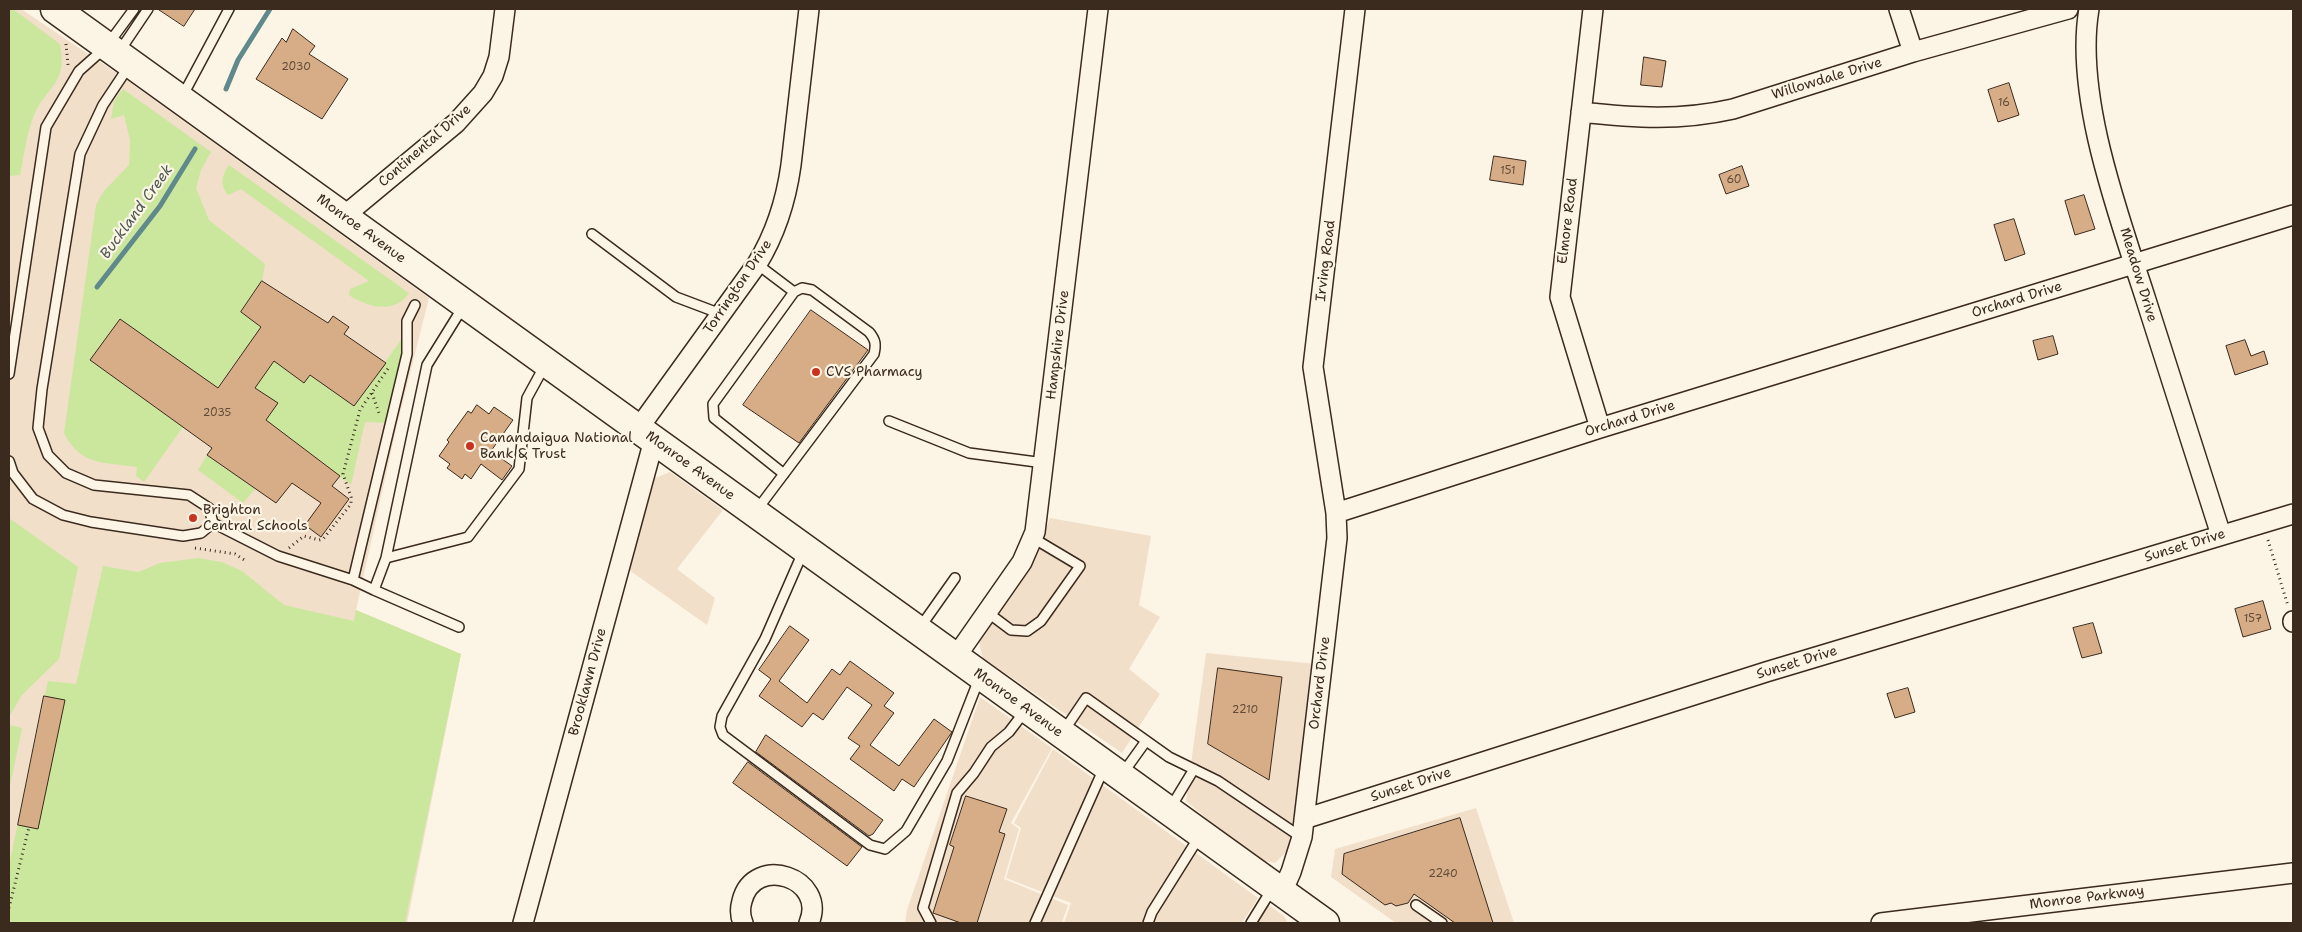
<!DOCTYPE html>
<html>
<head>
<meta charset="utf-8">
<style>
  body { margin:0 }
  #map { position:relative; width:2302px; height:932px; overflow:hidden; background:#fcf5e5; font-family:"Shantell Sans",sans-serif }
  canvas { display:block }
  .frame { position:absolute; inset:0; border:10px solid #3b2a1e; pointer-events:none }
</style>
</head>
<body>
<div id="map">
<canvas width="2302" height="932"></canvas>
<div class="frame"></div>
</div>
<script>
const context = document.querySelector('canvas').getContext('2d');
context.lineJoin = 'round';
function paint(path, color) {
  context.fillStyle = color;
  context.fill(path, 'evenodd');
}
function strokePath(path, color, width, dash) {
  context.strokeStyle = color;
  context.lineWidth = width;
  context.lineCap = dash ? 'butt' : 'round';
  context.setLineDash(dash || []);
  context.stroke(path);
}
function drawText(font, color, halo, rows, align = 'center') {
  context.font = font + ' "Shantell Sans",sans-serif';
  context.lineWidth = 4.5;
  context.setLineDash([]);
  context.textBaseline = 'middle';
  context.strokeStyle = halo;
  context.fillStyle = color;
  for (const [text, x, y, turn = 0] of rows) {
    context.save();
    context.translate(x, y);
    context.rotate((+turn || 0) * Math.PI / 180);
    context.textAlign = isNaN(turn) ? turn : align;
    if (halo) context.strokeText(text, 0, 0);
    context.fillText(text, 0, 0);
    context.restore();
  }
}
paint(new Path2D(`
  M9,9H21L118,74L429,298L397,425L356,610L461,654L407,923H9Z
  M670,472L723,510L677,569L715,598L707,625L629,570L655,478Z
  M1050,518L1151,536L1139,605L1160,617L1129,669L1160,694L1122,753L983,658L979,642L1032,565Z
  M1206,653L1316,664L1290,848L1275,863L1257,860L1186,801Z
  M980,697L1052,748L1011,823L1019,829L1004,879L1068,905L1062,923H905L907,910Z
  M1053,749L1258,898L1242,923H1064L1071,903L1006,878L1021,828L1014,823Z
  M1476,808L1514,923H1396L1331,877L1335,849Z
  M1259,898L1284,916L1288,923H1244Z`), '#f1dfc9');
paint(new Path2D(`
  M9,9H13L60,44C68,87 46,84 33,118C26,136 24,156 20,175L9,176Z
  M123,89L211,152L201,170L196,188L209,220L265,264L262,281L241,312L261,327L217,388L120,319L90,360L183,427L144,482L136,476L137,467C103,462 81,466 64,433L96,205L103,192L129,165L130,140L124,115L111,119L114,101Z
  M229,165L409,293C395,315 366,307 349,295L350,289L369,281L241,189L228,195C219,185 222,175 229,165Z
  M401,340L403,352L387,423L365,422L351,485L266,420L278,403L255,388L279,354L304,383L310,375L354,406Z
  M207,455L255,489L243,503L198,470Z
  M9,518L78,567L59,659L22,695L9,717Z
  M198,558L222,562L242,571L284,605L354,621L356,610L461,654L405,923H9V865L48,681L76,684L103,566L138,572L160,563Z
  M9,725L22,728L9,791Z`), '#cbe79e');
strokePath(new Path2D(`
  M226,89L238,60L270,9
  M97,287L160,206L195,149`), '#60898c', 5);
const building = new Path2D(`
  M158,9H195L184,26Z
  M293,29L315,46L309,54L348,79L322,119L256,79L282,38L286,42Z
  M1644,57L1666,61L1662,87L1641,85Z
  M2009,83L2019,115L1998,122L1988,90Z
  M1494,156L1526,161L1523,185L1490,180Z
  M1742,166L1749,186L1726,194L1719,175Z
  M2084,195L2095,229L2075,235L2065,201Z
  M2014,219L2025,254L2005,261L1994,225Z
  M262,281L328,323L333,316L349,327L344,334L386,363L354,406L310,375L304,383L274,361L255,388L278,403L266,420L340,476L332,486L349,499L321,537L305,525L321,503L292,483L276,503L207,455L212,448L90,360L120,319L218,388L261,327L241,312Z
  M811,310L868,350L799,443L743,405Z
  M2053,336L2058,354L2038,360L2033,341Z
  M2245,340L2251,356L2264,351L2268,364L2235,375L2226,346Z
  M477,405L489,414L494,407L513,420L491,451L512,466L502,480L481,464L471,479L465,474L462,479L447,468L450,464L439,456L449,442L447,440L468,411L471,413Z
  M2263,601L2271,629L2243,637L2235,609Z
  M2093,623L2102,653L2082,658L2073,628Z
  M790,626L809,640L779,681L807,703L832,669L840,675L850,661L894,693L884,706L894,713L870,745L899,766L934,719L952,732L914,787L902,779L894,791L850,759L860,746L848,738L872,705L847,687L823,720L813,713L802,727L759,696L771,679L759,670Z
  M1218,668L1282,677L1269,780L1208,744Z
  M1908,688L1915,712L1895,718L1887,694Z
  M44,696L65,700L38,829L18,825Z
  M766,735L883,820L873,834L869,836L756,752Z
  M748,762L862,847L847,866L733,783Z
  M966,796L1007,809L999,832L1005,834L977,923H961L933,913L954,847L950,845Z
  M1460,818L1493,923H1455L1414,894L1408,903L1396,906L1391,903L1385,905L1342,874L1344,854Z`);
paint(building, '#d6ad87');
strokePath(building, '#3b2a1e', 1);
const service = new Path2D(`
  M119,52L148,9
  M129,66L103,105L80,154L42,389L38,428L48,455L66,473L94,485L189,495L209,508L213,523L278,556L353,580L374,590L386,558L468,537L519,469L527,398L545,365
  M182,97L229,9
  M592,234L676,297L721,314
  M757,264L794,292
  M9,374L46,127L79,71L106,47L134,9
  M889,421L969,453L1044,463
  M9,461L13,473L33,499L63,515L91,522L183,536L201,533L213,523
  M756,511L874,354C876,345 876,340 869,332L812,290L802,288L794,292L713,404L714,418L784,474
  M803,552L765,639L722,716L720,727L723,735L870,845L885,849L906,831L947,761L979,679
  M386,558L427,365L463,307
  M353,580L407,354V321L415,305
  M374,590L459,627
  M987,612L1011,630L1027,631L1041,621L1080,566L1033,538
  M919,629L955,578
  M1063,732L1086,698L1169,757L1218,781L1301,837
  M1123,773L1146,741
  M1171,807L1194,769
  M1416,905L1442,923
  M931,923L923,908L957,793L974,773L991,747L1009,732L1025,711
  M1035,923L1104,768
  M1148,923L1152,912L1199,837
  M1251,923L1272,889`);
const minor = new Path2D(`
  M1593,9L1560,297L1600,428
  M1899,9L1913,52
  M2089,9C2074,96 2119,216 2146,300C2171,379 2196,457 2221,535
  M1581,112C1635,118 1680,121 1733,109L1913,52L2068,9
  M344,216L456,123L483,93L493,76L499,57L505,9
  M638,429L757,264C776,233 786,201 791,165L809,9
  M1336,513L1600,428L2293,215
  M2293,621V622
  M955,658L1022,562L1035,532L1098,9
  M1304,819L1766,672L2293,514
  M1282,892L1291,872L1302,837L1337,538L1336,513L1313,367L1355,9
  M523,923L654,440
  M743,923C740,916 740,908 742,901C754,853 828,878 809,923
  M1881,923L2293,873`);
const primary = new Path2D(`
  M55,9L1325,923`);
strokePath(service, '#3b2a1e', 12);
strokePath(minor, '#3b2a1e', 22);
strokePath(primary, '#3b2a1e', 31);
strokePath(new Path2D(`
  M66,44L68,65
  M372,393L379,413
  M2268,540L2288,606
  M195,548L235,554L246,561
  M289,548L304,536L319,540L323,539L351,504V497L343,474L360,410L389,367
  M9,908L29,827`), '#3b2a1e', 3, [1, 4]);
strokePath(service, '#fcf5e5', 9);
strokePath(minor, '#fcf5e5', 19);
strokePath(primary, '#fcf5e5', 28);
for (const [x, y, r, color] of [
  [816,372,5,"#c8321e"],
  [470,446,5,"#c8321e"],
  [193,518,5,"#c8321e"]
]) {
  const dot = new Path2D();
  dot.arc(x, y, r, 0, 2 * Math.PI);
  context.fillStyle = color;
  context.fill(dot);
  strokePath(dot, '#fcf5e5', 2);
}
drawText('11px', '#624b38', null, [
  ["2030",296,67],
  ["16",2004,103],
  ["151",1508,171],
  ["60",1734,180],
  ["2035",217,413],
  ["157",2253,619],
  ["2210",1245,710],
  ["2240",1443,874]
]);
drawText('14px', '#3b2a1e', '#fcf5e5', [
  ["Willowdale Drive",1827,79,-17],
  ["Continental Drive",425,146,-41],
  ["Elmore Road",1568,221,-83],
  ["Monroe Avenue",361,229,36],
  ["Irving Road",1326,261,-83],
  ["Meadow Drive",2138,275,73],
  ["Torrington Drive",738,287,-56],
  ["Orchard Drive",2017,300,-17],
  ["Hampshire Drive",1058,345,-83],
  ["Orchard Drive",1630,419,-17],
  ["Monroe Avenue",690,466,36],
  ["Sunset Drive",2185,546,-17],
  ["Sunset Drive",1797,663,-17],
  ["Brooklawn Drive",588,682,-75],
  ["Orchard Drive",1320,683,-83],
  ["Monroe Avenue",1018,703,36],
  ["Sunset Drive",1411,785,-18],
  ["Monroe Parkway",2087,898,-7]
]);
drawText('14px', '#3b2a1e', '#fcf5e5', [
  ["CVS Pharmacy",826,372],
  ["Canandaigua National",480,438],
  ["Bank & Trust",480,454],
  ["Brighton",203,510],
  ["Central Schools",203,526]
], 'left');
drawText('italic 15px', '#4e5a55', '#fcf5e5', [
  ["Buckland Creek",137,212,-54]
]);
</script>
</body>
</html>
